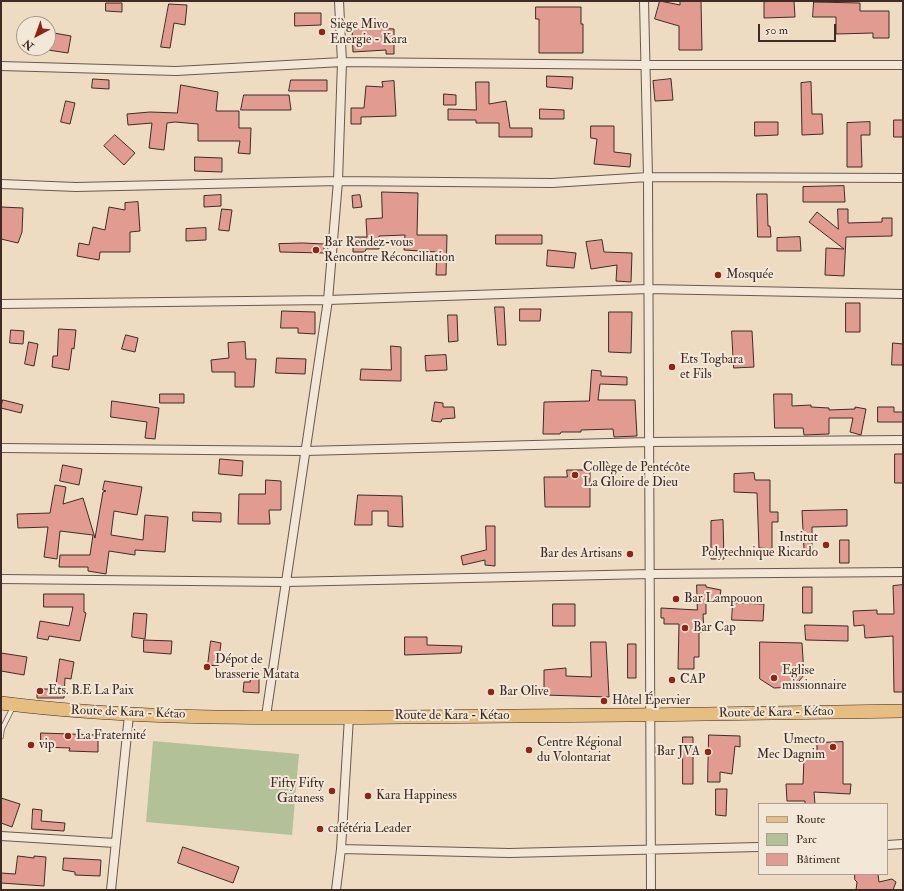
<!DOCTYPE html>
<html>
<head>
<meta charset="utf-8">
<style>
  body { margin:0 }
  #map { position:relative; width:904px; height:891px; overflow:hidden; background:#eddbc2; font-family:"IM FELL Double Pica",serif }
  canvas { display:block }
  .frame { position:absolute; inset:0; border:2px solid #3e2c24; pointer-events:none }
  .legend { position:absolute; left:758px; top:803px; width:130px; height:72px; box-sizing:border-box; background:#f3e8d7; border:1px solid #ab9d8f; margin:0; padding:5px 7px; list-style:none; font-size:12px; color:#3e2c24 }
  .legend li { display:flex; align-items:center; gap:8px; height:20px }
  .legend b { width:20px; border:1px solid #ab9d8f }
  .north { position:absolute; left:16px; top:16px; width:40px; height:40px; box-sizing:border-box; background:#f3e8d7; border:1px solid #ab9d8f; border-radius:50%; rotate:221deg; font-size:11px; font-weight:700; line-height:16px; text-align:center; color:#3e2c24 }
  .north::after { content:''; display:block; margin:auto; width:14px; height:18px; background:#8f2418; clip-path:polygon(50% 0,100% 100%,50% 72%,0 100%) }
  .scale { position:absolute; left:758px; top:24px; width:78px; height:18px; box-sizing:border-box; border:2px solid #3e2c24; border-top:0; padding-left:5px; font-size:12px; line-height:14px; white-space:nowrap; color:#3e2c24; -webkit-text-stroke:3px #f3e8d7; paint-order:stroke }
</style>
</head>
<body>
<div id="map">
<canvas width="904" height="891"></canvas>
<div class="frame"></div>
<ul class="legend">
<li><b style="height:5px;background:#e6be81"></b>Route</li>
<li><b style="height:11px;background:#b2c198"></b>Parc</li>
<li><b style="height:11px;background:#e29b91"></b>Bâtiment</li>
</ul>
<div class="north">N</div>
<div class="scale">50 m</div>
</div>
<script>
const context = document.querySelector('canvas').getContext('2d');
context.lineJoin = 'round';
function paint(path, color) {
  context.fillStyle = color;
  context.fill(path, 'evenodd');
}
function strokePath(path, color, width, dash) {
  context.strokeStyle = color;
  context.lineWidth = width;
  context.lineCap = dash ? 'butt' : 'round';
  context.setLineDash(dash || []);
  context.stroke(path);
}
function drawText(font, color, halo, rows, align = 'center') {
  context.font = font + ' "IM FELL Double Pica",serif';
  context.lineWidth = 4;
  context.setLineDash([]);
  context.textBaseline = 'middle';
  context.strokeStyle = halo;
  context.fillStyle = color;
  for (const [text, x, y, turn = 0] of rows) {
    context.save();
    context.translate(x, y);
    context.rotate((+turn || 0) * Math.PI / 180);
    context.textAlign = isNaN(turn) ? turn : align;
    if (halo) context.strokeText(text, 0, 0);
    context.fillText(text, 0, 0);
    context.restore();
  }
}
paint(new Path2D(`
  M153,741L299,754L292,835L146,822Z`), '#b2c198');
const building = new Path2D(`
  M660,1L680,5V1H701L702,50H679V26L655,19Z
  M794,1L795,17L764,18V2Z
  M814,2L860,3V11H889V38H873V33L836,34V17H813Z
  M106,3H122V12L106,11Z
  M169,4L187,5L185,25L174,23L170,48L161,47Z
  M536,7H581V24H583V53H539V19H536Z
  M295,13H321V25L295,26Z
  M374,28L394,29V54H386V50L353,52L352,29Z
  M48,32L71,36L68,53L48,50Z
  M547,76L573,77L572,89L547,87Z
  M93,79L109,80V89L92,88Z
  M671,79L673,100L655,101L653,81Z
  M291,80H327V91H289Z
  M394,81L396,116L361,117V124H351V108H364L366,86L383,87L382,82Z
  M476,82H489V104L506,101L510,128H532V137H499V123H476V120H448V109L476,110Z
  M811,82L812,114H822L823,134L802,135L801,83Z
  M181,85L218,92L216,111H239V128H251L250,154L238,153L240,141H198V124L175,122L167,123L164,150L149,148L152,123L128,125L127,114L150,112L177,113Z
  M444,94L456,95V105H444Z
  M244,95H289L291,110H241Z
  M66,101L75,103L70,124L61,122Z
  M540,109L564,110V119H540Z
  M894,120H903V137H894Z
  M755,122H778V135L755,136Z
  M870,122V135H861L862,167H847V123Z
  M591,126H614V152L631,154L630,167L594,164L597,139L591,138Z
  M115,135L135,153L124,165L104,146Z
  M195,157L222,158V172L195,171Z
  M844,186L845,202H803V187Z
  M382,192L418,193L417,235H447L446,275H436L437,252L404,250L405,235L379,236V249H366L365,252H353V237H367L366,219L382,218Z
  M757,194H767L768,226H770L771,237H758Z
  M221,195V206L204,207V196Z
  M360,195L362,207L353,208L352,196Z
  M138,202L140,231L130,232V252H100L99,260L77,256L79,243L89,245L93,227L105,230L109,207L125,210V203Z
  M1,207L23,208L22,232L18,243L1,239Z
  M222,209L232,210L229,231L219,230Z
  M838,209H848V223L882,222V218H892V236L846,237L844,276L825,275L826,248L844,249L809,222L817,212L838,229Z
  M206,228V240L186,241V229Z
  M496,235H542V244H496Z
  M800,237L801,251H777V238Z
  M602,240L604,252L632,253L631,282L616,281L617,265L591,269L586,242Z
  M303,243L324,244V253L280,252L279,244Z
  M548,250L576,253L574,268L547,266Z
  M846,303H860V332H846Z
  M495,307H504L506,345H498Z
  M520,309H541L540,321H520Z
  M282,311L315,312V334L298,333V328H281Z
  M609,312H632L631,353L609,352Z
  M448,315H457L458,341L449,342Z
  M59,329L76,330L74,349L72,348L69,370L52,367L53,356H57Z
  M11,330L24,331L23,344L10,343Z
  M732,331H752L754,367L734,368Z
  M126,335L138,338L135,352L122,349Z
  M29,342L38,344L34,366L25,364Z
  M245,342L246,359H256L254,387H235V372H212L211,360L229,358L228,343Z
  M893,343L903,344V365H892Z
  M391,346L401,347V381L360,380L361,369L391,370Z
  M446,355L447,370L426,371L425,356Z
  M277,358L306,359L305,374L276,373Z
  M592,370L601,371V376L627,377V385L600,384L598,400H635L637,436L614,437L613,429L581,430V432H561L560,434H543L544,402L589,401Z
  M160,394H184V403H160Z
  M774,394H792V406L811,405V407L829,408V410L855,409V407L866,409L861,435L850,432L853,418H829V434L804,435L803,428H775Z
  M3,400L23,405L21,413L1,408Z
  M112,401L159,408L155,439L145,438L147,422L111,417Z
  M435,402L443,403V407H454L455,418L442,419L441,422L432,421Z
  M878,407H894V412H903V422H878Z
  M895,454H903V483H895Z
  M220,459L243,461L242,476L219,474Z
  M63,465L82,469L79,485L60,481Z
  M567,470H590V507H545L544,477H567Z
  M754,473L755,480H770V512H778V522H772V549L759,548L757,493L734,492V474Z
  M266,480L281,481V510H269L270,524H238L239,494H265Z
  M105,481L142,487L137,515L114,511L111,535L143,540L145,515L168,517L165,552L135,550V555L109,551L106,574L88,571V567H59L60,555H90L93,535L60,531L57,559L44,557L48,527L18,528L17,514L50,513L55,485L66,487L63,504L83,498L95,538L103,492L106,491L103,490Z
  M358,495L402,496L403,527L388,526V511H372V525H355Z
  M847,510V526L812,527V549H804L802,511Z
  M193,512L221,513V522L193,521Z
  M723,520L724,559H711V521Z
  M486,526H495V566L485,565V560L463,565L461,556L486,550Z
  M840,540H849V563H840Z
  M697,585H706V587L721,590L719,602L706,601V614H703L704,632H699V657H694V669H678L679,624H664V618H661V608L697,610Z
  M903,585V692H894L893,636L865,638L864,625L854,626L853,611L877,610V614H894L893,586Z
  M803,587H812V613H803Z
  M44,594H84V612L86,613L80,641L49,636L48,640L37,638L40,621L69,626L73,607H44Z
  M733,603L764,604L763,621L732,620Z
  M553,604H575V626H553Z
  M134,613L147,614L145,639L132,637Z
  M805,625L848,626V641L806,640Z
  M405,637H427V645L462,646L461,653L405,655Z
  M144,640L172,641L171,654L144,652Z
  M211,641L221,643L218,666L208,665Z
  M591,642H606L609,697L544,695V670L566,668V676L591,677Z
  M760,642L802,643L804,675L794,687L774,688L760,679Z
  M628,644H636V678H628Z
  M1,653L27,657L24,675L1,671Z
  M60,659L74,662L71,679L65,678L64,698H37V689H55Z
  M250,678L259,679V693L243,692L244,682H250Z
  M41,733L98,735V752L69,751L70,748L41,747Z
  M709,735L740,736V747L735,746L732,774L720,772V782H708Z
  M683,737H693V784H683Z
  M843,742V784H851L850,794L814,792L815,804H805V801H787L786,784H803L804,758L817,757V743Z
  M716,789H727L726,816L716,815Z
  M1,798L20,804L12,827L1,823Z
  M33,809L42,810L41,821L65,823L64,831L32,829Z
  M183,847L239,867L233,883L178,863Z
  M18,856L34,858V856L46,857L44,886L1,883V873L15,874Z
  M64,858L101,860L100,876L75,875V872L63,870Z
  M855,874H878L879,882L892,879L896,882L893,890H856L857,882L855,880Z`);
paint(building, '#e29b91');
strokePath(building, '#3e2c24', 1);
const lane = new Path2D(`
  M1,737L2,729L13,707`);
const street = new Path2D(`
  M644,1L648,177L651,890
  M1,66L176,71L342,62L644,65H903
  M1,184L76,187L338,181L552,183L648,177L903,178
  M1,304L328,300L648,289L903,294
  M1,448L305,451L648,442L903,440
  M1,579L286,582L650,574L903,572
  M266,716L328,300L338,181L342,62L339,1
  M1,836L115,843
  M887,845L903,844
  M341,849L509,853L759,847
  M111,890L129,715
  M336,890L341,849L349,717`);
const primary = new Path2D(`
  M1,703C134,720 270,718 404,717C570,716 737,714 903,711`);
strokePath(lane, '#6a584c', 5.5);
strokePath(street, '#6a584c', 10);
strokePath(primary, '#3e2c24', 14);
strokePath(lane, '#f3e8d7', 4);
strokePath(street, '#f3e8d7', 8);
strokePath(primary, '#e6be81', 13);
for (const [x, y, r, color] of [
  [322,32,4,"#8f2418"],
  [316,250,4,"#8f2418"],
  [718,275,4,"#8f2418"],
  [672,367,4,"#8f2418"],
  [575,475,4,"#8f2418"],
  [826,545,4,"#8f2418"],
  [630,554,4,"#8f2418"],
  [676,599,4,"#8f2418"],
  [685,628,4,"#8f2418"],
  [207,667,4,"#8f2418"],
  [774,678,4,"#8f2418"],
  [672,680,4,"#8f2418"],
  [40,691,4,"#8f2418"],
  [491,692,4,"#8f2418"],
  [604,701,4,"#8f2418"],
  [68,736,4,"#8f2418"],
  [31,745,4,"#8f2418"],
  [833,747,4,"#8f2418"],
  [529,750,4,"#8f2418"],
  [708,752,4,"#8f2418"],
  [332,791,4,"#8f2418"],
  [368,796,4,"#8f2418"],
  [320,829,4,"#8f2418"]
]) {
  const dot = new Path2D();
  dot.arc(x, y, r, 0, 2 * Math.PI);
  context.fillStyle = color;
  context.fill(dot);
  strokePath(dot, '#f3e8d7', 1.5);
}
drawText('13px', '#3e2c24', '#f3e8d7', [
  ["Siège Mivo",330,25],
  ["Energie - Kara",330,40],
  ["Bar Rendez-vous",324,243],
  ["Rencontre Réconciliation",324,258],
  ["Mosquée",726,275],
  ["Ets Togbara",680,360],
  ["et Fils",680,375],
  ["Collège de Pentécôte",583,468],
  ["La Gloire de Dieu",583,483],
  ["Institut",818,538,"right"],
  ["Polytechnique Ricardo",818,553,"right"],
  ["Bar des Artisans",622,554,"right"],
  ["Bar Lampouon",684,599],
  ["Bar Cap",693,628],
  ["Dépot de",215,660],
  ["brasserie Matata",215,675],
  ["Eglise",782,671],
  ["missionnaire",782,686],
  ["CAP",680,680],
  ["Ets. B.E La Paix",48,691],
  ["Bar Olive",499,692],
  ["Hôtel Épervier",612,701],
  ["La Fraternité",76,736],
  ["Umecto",825,740,"right"],
  ["Mec Dagnim",825,755,"right"],
  ["Centre Régional",537,743],
  ["du Volontariat",537,758],
  ["vip",39,745],
  ["Bar JVA",700,752,"right"],
  ["Fifty Fifty",324,784,"right"],
  ["Gataness",324,799,"right"],
  ["Kara Happiness",376,796],
  ["cafétéria Leader",328,829]
], 'left');
drawText('13px', '#3e2c24', '#f3e8d7', [
  ["Route de Kara - Kétao",128,713,2],
  ["Route de Kara - Kétao",776,713,-1],
  ["Route de Kara - Kétao",452,716]
]);
</script>
</body>
</html>
